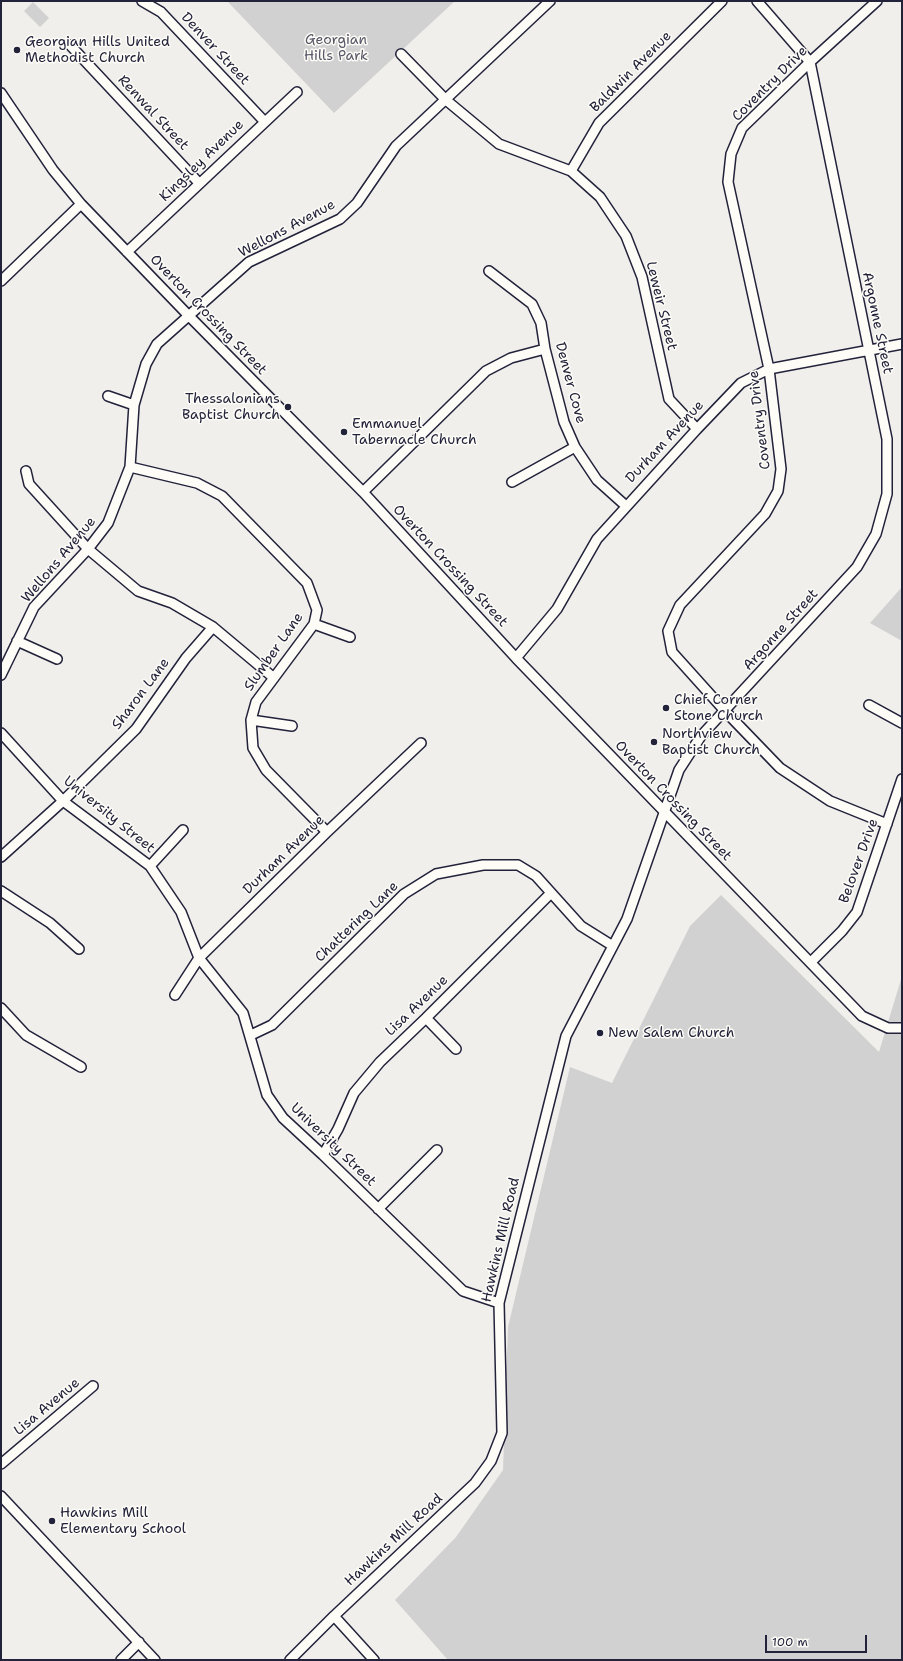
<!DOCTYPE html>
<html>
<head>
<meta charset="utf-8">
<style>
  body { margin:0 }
  #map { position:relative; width:903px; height:1661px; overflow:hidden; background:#f0efec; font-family:"Shantell Sans",sans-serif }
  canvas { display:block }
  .frame { position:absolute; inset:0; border:2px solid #22223b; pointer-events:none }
  .scale { position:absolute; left:765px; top:1635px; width:102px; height:18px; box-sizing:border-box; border:2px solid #22223b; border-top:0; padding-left:5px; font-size:12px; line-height:14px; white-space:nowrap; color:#22223b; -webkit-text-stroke:3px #fdfcf7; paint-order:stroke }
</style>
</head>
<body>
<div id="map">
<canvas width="903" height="1661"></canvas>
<div class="frame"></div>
<div class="scale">100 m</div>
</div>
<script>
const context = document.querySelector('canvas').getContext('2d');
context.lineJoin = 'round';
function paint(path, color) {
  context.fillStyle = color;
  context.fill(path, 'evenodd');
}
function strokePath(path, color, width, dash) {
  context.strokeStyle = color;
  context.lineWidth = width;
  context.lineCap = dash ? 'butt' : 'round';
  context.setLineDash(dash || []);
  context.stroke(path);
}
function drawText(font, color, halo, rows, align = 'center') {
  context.font = font + ' "Shantell Sans",sans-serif';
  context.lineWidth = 3;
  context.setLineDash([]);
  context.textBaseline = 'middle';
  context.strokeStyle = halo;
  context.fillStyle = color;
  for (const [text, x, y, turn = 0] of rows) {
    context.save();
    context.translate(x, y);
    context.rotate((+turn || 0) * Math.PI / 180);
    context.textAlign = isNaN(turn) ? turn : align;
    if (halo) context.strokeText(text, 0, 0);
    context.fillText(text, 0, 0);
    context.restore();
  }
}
paint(new Path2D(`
  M227,1H455L334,113Z
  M33,2L49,18L40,27L24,11Z
  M902,587V641L870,623Z
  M721,895L879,1052L902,976V1660H448L395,1600L456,1537L503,1470L508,1327L570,1067L612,1083L690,926Z`), '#d2d1d1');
const minor = new Path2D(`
  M142,1L161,12L264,121
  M877,1L810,62L742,128L731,154L728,182L769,369L781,469L778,491L765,514L680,605L668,631L672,652L725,711L780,768L830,801L887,824
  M70,45L199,183
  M401,54L446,100L499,144L571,171L600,197L626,236L642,277L669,399L697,429
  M1,93L53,170L81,204L189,316L363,492L516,658L862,1016L888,1028H902
  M571,171L599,123L722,1
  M127,252L297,92
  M489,271L532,304L541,323L545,349L564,422L575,447L597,480L626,506
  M1,281L81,204
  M108,396L134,405
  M130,467L197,483L222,496L307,583L317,610L314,624L256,702L251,720L253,748L266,770L327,832
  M26,471L29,484L88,549L138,591L172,603L213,627L274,678
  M512,482L575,447
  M363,492L486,371L511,358L545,349
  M314,624L350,637
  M17,641L57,659
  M516,658L557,609L597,539L697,429L741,383L769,369L902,344
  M1,675L34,607L88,549L108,523L130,467L134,405L146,364L157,344L249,262L340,219L357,203L396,146L550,1
  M869,705L902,723
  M251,720L292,726
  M1,733L63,801L150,866L181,912L199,958L243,1013L267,1095L283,1118L323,1155L463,1291L499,1303
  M1,857L63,801L136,729L186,658L213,627
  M150,866L183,830
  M1,891L50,923L79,949
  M811,962L842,931L857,912L902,779
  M175,995L199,958L327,832L421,743
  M1,1008L26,1035L81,1067
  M426,1018L456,1049
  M251,1035L272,1025L404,894L436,874L483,865H518L536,876L581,926L613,946
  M323,1155L338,1129L354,1093L380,1062L426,1018L551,893
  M378,1209L437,1150
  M1,1464L93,1386
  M1,1496L155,1660
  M334,1616L374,1660
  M121,1660L139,1642
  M290,1660L334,1616L475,1483L491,1461L502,1433L499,1303L566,1036L627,919L679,770L701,736L857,567L876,534L887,494V439L810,62L757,1`);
strokePath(minor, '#22223b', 12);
strokePath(minor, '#fdfcf7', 9);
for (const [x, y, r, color] of [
  [17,50,4,"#22223b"],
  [288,407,4,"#22223b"],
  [344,432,4,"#22223b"],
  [666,708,4,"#22223b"],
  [654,742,4,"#22223b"],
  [600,1033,4,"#22223b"],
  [52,1521,4,"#22223b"]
]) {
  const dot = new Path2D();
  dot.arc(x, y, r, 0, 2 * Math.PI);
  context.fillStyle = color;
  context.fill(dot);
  strokePath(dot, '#fdfcf7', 1.5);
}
drawText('14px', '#575768', '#fdfcf7', [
  ["Georgian",336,40],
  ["Hills Park",336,56]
]);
drawText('14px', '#22223b', '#fdfcf7', [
  ["Georgian Hills United",25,42],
  ["Methodist Church",25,58],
  ["Thessalonians",280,399,"right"],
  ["Baptist Church",280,415,"right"],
  ["Emmanuel",352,424],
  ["Tabernacle Church",352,440],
  ["Chief Corner",674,700],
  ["Stone Church",674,716],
  ["Northview",662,734],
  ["Baptist Church",662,750],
  ["New Salem Church",608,1033],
  ["Hawkins Mill",60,1513],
  ["Elementary School",60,1529]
], 'left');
drawText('14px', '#22223b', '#fdfcf7', [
  ["Denver Street",215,49,47],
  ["Baldwin Avenue",631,72,-45],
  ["Coventry Drive",770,84,-45],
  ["Renwal Street",153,113,47],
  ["Kingsley Avenue",202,161,-44],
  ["Wellons Avenue",287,229,-28],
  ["Leweir Street",661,306,76],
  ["Overton Crossing Street",208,315,46],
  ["Argonne Street",877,323,78],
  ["Denver Cove",570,383,75],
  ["Coventry Drive",760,420,-97],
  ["Durham Avenue",665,442,-47],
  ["Wellons Avenue",59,560,-50],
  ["Overton Crossing Street",450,566,47],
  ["Argonne Street",781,630,-48],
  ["Slumber Lane",274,652,-55],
  ["Sharon Lane",141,694,-53],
  ["Overton Crossing Street",673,801,46],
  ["University Street",109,815,39],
  ["Durham Avenue",284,855,-44],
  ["Belover Drive",859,861,-70],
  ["Chattering Lane",357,922,-44],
  ["Lisa Avenue",417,1006,-44],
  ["University Street",333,1145,44],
  ["Hawkins Mill Road",501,1240,-77],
  ["Lisa Avenue",47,1407,-40],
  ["Hawkins Mill Road",394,1540,-43]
]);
</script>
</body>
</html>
